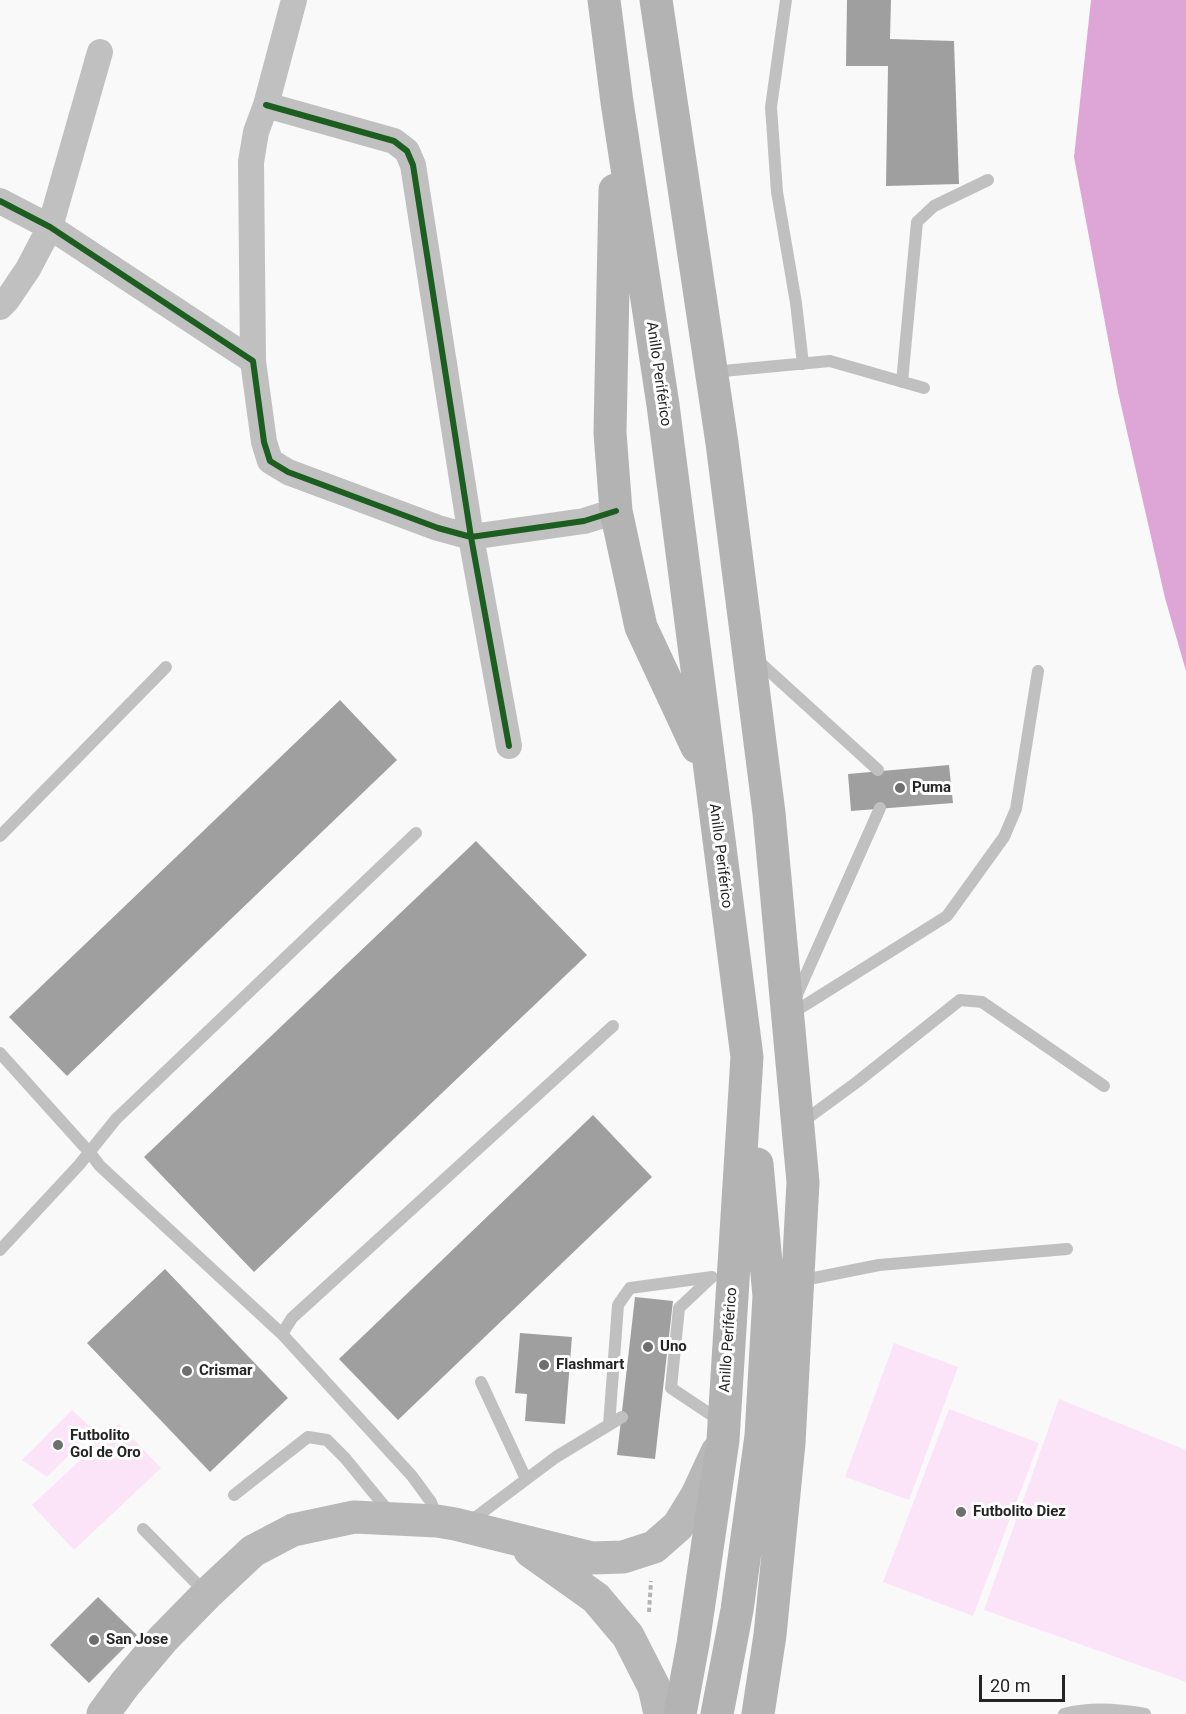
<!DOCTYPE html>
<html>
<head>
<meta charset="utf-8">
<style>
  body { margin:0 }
  #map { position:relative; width:1186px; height:1714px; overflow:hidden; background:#faf9fa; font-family:Roboto,sans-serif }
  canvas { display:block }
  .scale { position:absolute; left:979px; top:1675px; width:86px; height:27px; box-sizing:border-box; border:3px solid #252425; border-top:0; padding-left:8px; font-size:18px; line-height:21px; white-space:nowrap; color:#252425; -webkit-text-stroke:4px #fff; paint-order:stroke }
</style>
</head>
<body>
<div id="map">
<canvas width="1186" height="1714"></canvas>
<div class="scale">20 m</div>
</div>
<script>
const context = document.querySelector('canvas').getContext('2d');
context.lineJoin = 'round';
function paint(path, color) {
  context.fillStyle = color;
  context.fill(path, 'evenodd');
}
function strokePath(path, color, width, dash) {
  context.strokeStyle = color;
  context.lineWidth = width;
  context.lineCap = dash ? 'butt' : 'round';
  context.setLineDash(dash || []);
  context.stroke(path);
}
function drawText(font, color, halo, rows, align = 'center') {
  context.font = font + ' Roboto,sans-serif';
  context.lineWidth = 6;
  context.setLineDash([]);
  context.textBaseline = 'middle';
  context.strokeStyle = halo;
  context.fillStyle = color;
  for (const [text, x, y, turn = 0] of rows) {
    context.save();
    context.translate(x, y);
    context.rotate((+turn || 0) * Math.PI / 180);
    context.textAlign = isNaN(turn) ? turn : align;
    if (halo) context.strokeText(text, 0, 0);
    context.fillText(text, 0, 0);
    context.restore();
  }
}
paint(new Path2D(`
  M894,1343L958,1367L909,1500L845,1477Z
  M1059,1399L1186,1450V1682L984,1610Z
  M949,1409L1039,1443L973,1616L883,1582Z
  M72,1410L94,1430L47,1477L22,1460Z
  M119,1424L161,1468L74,1550L32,1505Z`), '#fbe4f8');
paint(new Path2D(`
  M1091,0H1186V671L1165,598L1118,392L1074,157Z`), '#dda6d6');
paint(new Path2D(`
  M847,0H891L890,39L954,41L959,184L886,186L888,66H846Z
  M340,700L397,760L67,1076L9,1017Z
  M949,765L953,803L851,811L848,774Z
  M476,841L587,955L254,1272L144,1157Z
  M593,1115L652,1177L398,1420L339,1359Z
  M165,1269L288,1398L210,1472L87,1343Z
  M635,1297L673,1301L655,1459L617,1455Z
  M520,1333L572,1337L565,1424L525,1421L527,1394L515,1393Z
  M98,1597L137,1635L89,1683L50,1645Z`), '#a09fa0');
strokePath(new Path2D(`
  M649,1612L651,1581`), '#b3b3b3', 4, [4.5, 3]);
strokePath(new Path2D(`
  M786,0L771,107L777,192L796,303L803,364
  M712,372L830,361L924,388
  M902,382L917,222L934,206L988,180
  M757,660L878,770
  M0,836L166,667
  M795,999L880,808
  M791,1014L947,916L1004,837L1016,809L1038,671
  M0,1053L90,1153L100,1166L282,1334L412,1476L431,1502L437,1520
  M801,1123L857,1082L960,1000L982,1002L1104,1086
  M0,1250L79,1165L116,1119L416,833
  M712,1277L679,1308L671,1388L722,1422
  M799,1281L879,1265L1067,1249
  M282,1334L292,1318L613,1026
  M481,1382L526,1479
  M609,1425L618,1305L630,1288L712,1277
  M234,1495L308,1437L327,1440L345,1458L390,1513
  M468,1523L556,1457L622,1417
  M143,1529L206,1593
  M1064,1714C1090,1707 1118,1709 1145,1714`), '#c1c0c1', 12);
strokePath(new Path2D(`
  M266,105L394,141L407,151L413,165L471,537L509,746
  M0,201L50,227L253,361L264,442L270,461L288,472L438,528L471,537L584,521L616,511
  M0,307L7,300L28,269L50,227L100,52
  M253,361L251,162L256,132L266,105L294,0`), '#c1c0c1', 26);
strokePath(new Path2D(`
  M530,1551L596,1598L628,1636L654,1687L660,1714
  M103,1714L125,1684L163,1639L207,1594L253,1551L293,1530L354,1517L437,1521L455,1524L592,1558L623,1557L654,1547L678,1526L697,1495L717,1452`), '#b9b8b9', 33);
strokePath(new Path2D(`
  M604,0L617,102L663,405L747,1057L723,1440L693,1644L680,1714
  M656,0L722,443L769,813L803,1182L789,1443L770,1635L758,1714
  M615,190L610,433L616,511L641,627L697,747
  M717,1714L737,1610L761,1436L769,1296L757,1164`), '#b3b3b3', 33);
strokePath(new Path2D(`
  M266,105L394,141L407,151L413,165L471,537L509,746
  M0,201L50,227L253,361L264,442L270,461L288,472L438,528L471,537L584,521L616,511`), '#1b5e20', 6);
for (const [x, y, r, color] of [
  [900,788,6,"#706f70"],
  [648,1347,6,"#706f70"],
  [544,1365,6,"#706f70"],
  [187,1371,6,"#706f70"],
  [58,1445,6,"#706f70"],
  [961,1512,6,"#706f70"],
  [94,1640,6,"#706f70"]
]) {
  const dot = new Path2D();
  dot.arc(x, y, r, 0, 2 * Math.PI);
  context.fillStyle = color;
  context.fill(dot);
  strokePath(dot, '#fff', 2);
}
drawText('15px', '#252425', '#fff', [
  ["Anillo Periférico",658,374,82],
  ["Anillo Periférico",720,856,83],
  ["Anillo Periférico",729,1340,-86]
]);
drawText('bold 15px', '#252425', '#fff', [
  ["Puma",912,788],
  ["Uno",660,1347],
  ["Flashmart",556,1365],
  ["Crismar",199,1371],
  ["Futbolito",70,1436],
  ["Gol de Oro",70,1453],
  ["Futbolito Diez",973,1512],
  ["San Jose",106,1640]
], 'left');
</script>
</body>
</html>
